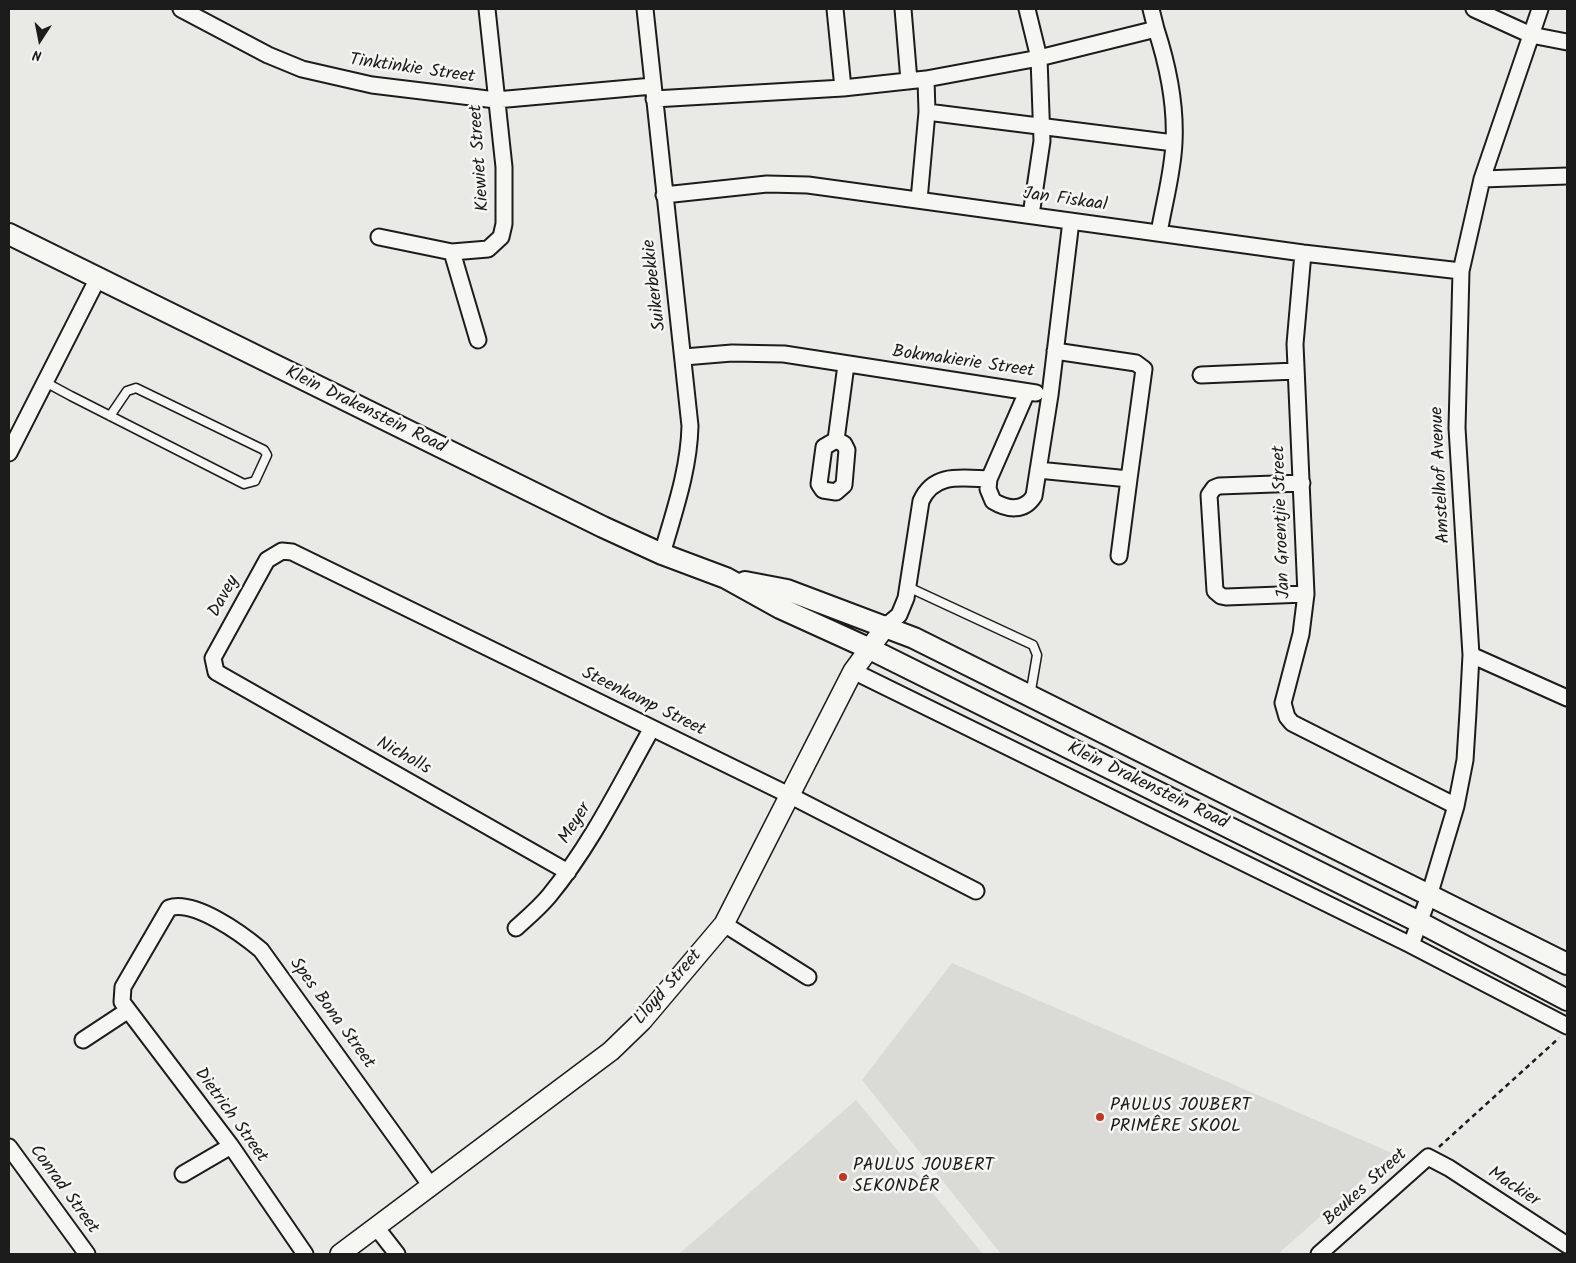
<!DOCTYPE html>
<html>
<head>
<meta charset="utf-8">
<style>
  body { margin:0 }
  #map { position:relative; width:1576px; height:1263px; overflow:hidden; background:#e9e9e5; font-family:Kalam,sans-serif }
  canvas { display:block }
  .frame { position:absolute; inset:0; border:10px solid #1c1c1c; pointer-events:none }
  .north { position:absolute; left:15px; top:15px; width:50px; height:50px; -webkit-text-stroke:4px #f6f6f2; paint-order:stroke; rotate:191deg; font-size:14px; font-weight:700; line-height:20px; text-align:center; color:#1c1c1c }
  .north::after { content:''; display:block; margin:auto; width:18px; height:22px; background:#1c1c1c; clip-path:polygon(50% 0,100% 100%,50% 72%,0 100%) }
</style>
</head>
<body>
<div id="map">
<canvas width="1576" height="1263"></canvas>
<div class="frame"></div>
<div class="north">N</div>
</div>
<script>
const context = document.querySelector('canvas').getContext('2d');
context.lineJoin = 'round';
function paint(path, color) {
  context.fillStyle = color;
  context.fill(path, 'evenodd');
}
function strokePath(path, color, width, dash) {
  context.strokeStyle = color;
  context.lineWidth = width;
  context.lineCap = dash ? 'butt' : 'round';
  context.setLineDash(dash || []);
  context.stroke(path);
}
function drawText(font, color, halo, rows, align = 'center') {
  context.font = font + ' Kalam,sans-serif';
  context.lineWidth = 5;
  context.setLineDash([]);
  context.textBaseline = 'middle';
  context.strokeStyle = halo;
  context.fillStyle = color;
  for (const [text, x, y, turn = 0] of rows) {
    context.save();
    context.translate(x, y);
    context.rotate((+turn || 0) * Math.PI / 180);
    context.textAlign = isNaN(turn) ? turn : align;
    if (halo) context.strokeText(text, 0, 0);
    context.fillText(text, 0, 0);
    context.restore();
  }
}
paint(new Path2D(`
  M952,963L1392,1153L1278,1254H1001L862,1080Z
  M856,1100L983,1254H679Z`), '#dadad6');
const service = new Path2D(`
  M45,382L71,396L244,484L255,481L267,455L264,450L136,388L127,391L110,416
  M908,587L1033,645L1037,655L1030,696`);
const minor = new Path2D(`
  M181,9L268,55L302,69L372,85L496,100L653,86
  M645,9L690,426C689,470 674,512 662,554
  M835,9L843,88
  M903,9L909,81
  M1027,9L1039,58L1156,29L1151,9
  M1474,9L1531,35L1567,42
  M1156,29C1168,66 1176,103 1174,142C1173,172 1164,203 1159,233
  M926,79L927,112
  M654,99L843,88L926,79L1039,58L1042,141L1031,215
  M1482,179L1567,176
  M664,195L767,184L808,185L1303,253L1461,271
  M919,200L927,112L1174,143
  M379,237L452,252L488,249L501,237L504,224V167L487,9
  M452,252L478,340
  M1303,253L1295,344L1306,594L1301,634L1283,703L1287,717L1292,723L1456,806
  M684,357L732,353L784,354L1036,393
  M1201,375L1296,371
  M1027,392L989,479L988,489L993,501C1008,510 1024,512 1034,496L1050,395L1071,221
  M836,440L824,447L819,484L823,490L836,492L844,485L847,450L844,444L836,440L846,365
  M9,453L97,280
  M1038,470L1129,479L1144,369L1136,363L1055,351
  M1302,483L1219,486L1214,488L1209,495L1215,591L1221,596L1226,597L1306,594
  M1119,556L1129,479
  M886,626L899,615L906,598L921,501C934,472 962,478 989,479
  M1471,655L1567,698
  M853,671L1411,945L1567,1026
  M568,872L216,672L213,658L267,560L282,551L292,552L789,795L976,891
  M724,924L808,977
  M516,928C527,918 539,908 549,896C591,845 620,785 652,728
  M1411,945L1429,896L1456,806L1465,760L1468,712L1471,655L1457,428L1461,271L1482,179L1540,9
  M83,1040L127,1011
  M9,1147L87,1254
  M183,1174L231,1146
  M376,1227L397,1254
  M305,1254L231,1146L122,1002L123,987L169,908C194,899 242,934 261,950L431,1186
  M1319,1254L1428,1157L1449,1168L1567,1245`);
const tertiary = new Path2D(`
  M340,1254L611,1051L642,1021L724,924L853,671L886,626`);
const secondary = new Path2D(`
  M9,234L603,527L662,554L726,578L780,608L868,648L1419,922L1567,1000
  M745,582L787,590L914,638L1567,964`);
strokePath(service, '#1c1c1c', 11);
strokePath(minor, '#1c1c1c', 19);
strokePath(tertiary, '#1c1c1c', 22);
strokePath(secondary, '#1c1c1c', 24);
strokePath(new Path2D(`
  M1439,1147L1559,1038`), '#1c1c1c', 2.5, [5, 4]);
strokePath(service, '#f6f6f2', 8);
strokePath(minor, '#f6f6f2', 15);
strokePath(tertiary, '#f6f6f2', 19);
strokePath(secondary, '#f6f6f2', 20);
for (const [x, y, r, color] of [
  [1100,1117,5,"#c8321e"],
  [843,1177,5,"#c8321e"]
]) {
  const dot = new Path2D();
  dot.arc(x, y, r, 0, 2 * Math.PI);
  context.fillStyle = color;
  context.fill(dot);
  strokePath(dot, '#f6f6f2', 2);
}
drawText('18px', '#1c1c1c', '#f6f6f2', [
  ["Tinktinkie Street",412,70,8],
  ["Kiewiet Street",481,158,-94],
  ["Jan Fiskaal",1065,201,8],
  ["Suikerbekkie",656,285,-97],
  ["Bokmakierie Street",963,363,8],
  ["Klein Drakenstein Road",365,411,26],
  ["Amstelhof Avenue",1442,475,-93],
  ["Jan Groentjie Street",1283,522,-92],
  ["Davey",225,597,-61],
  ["Steenkamp Street",643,703,26],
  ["Nicholls",403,757,29],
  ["Klein Drakenstein Road",1147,787,26],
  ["Meyer",576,824,-58],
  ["Lloyd Street",669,988,-49],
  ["Spes Bona Street",331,1014,54],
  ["Dietrich Street",230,1116,54],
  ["Beukes Street",1366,1188,-42],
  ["Mackier",1513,1188,33],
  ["Conrad Street",63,1190,54]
]);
drawText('18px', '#1c1c1c', '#f6f6f2', [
  ["PAULUS JOUBERT",1110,1107],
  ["PRIMÊRE SKOOL",1110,1128],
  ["PAULUS JOUBERT",853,1167],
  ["SEKONDÊR",853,1188]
], 'left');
</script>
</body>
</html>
